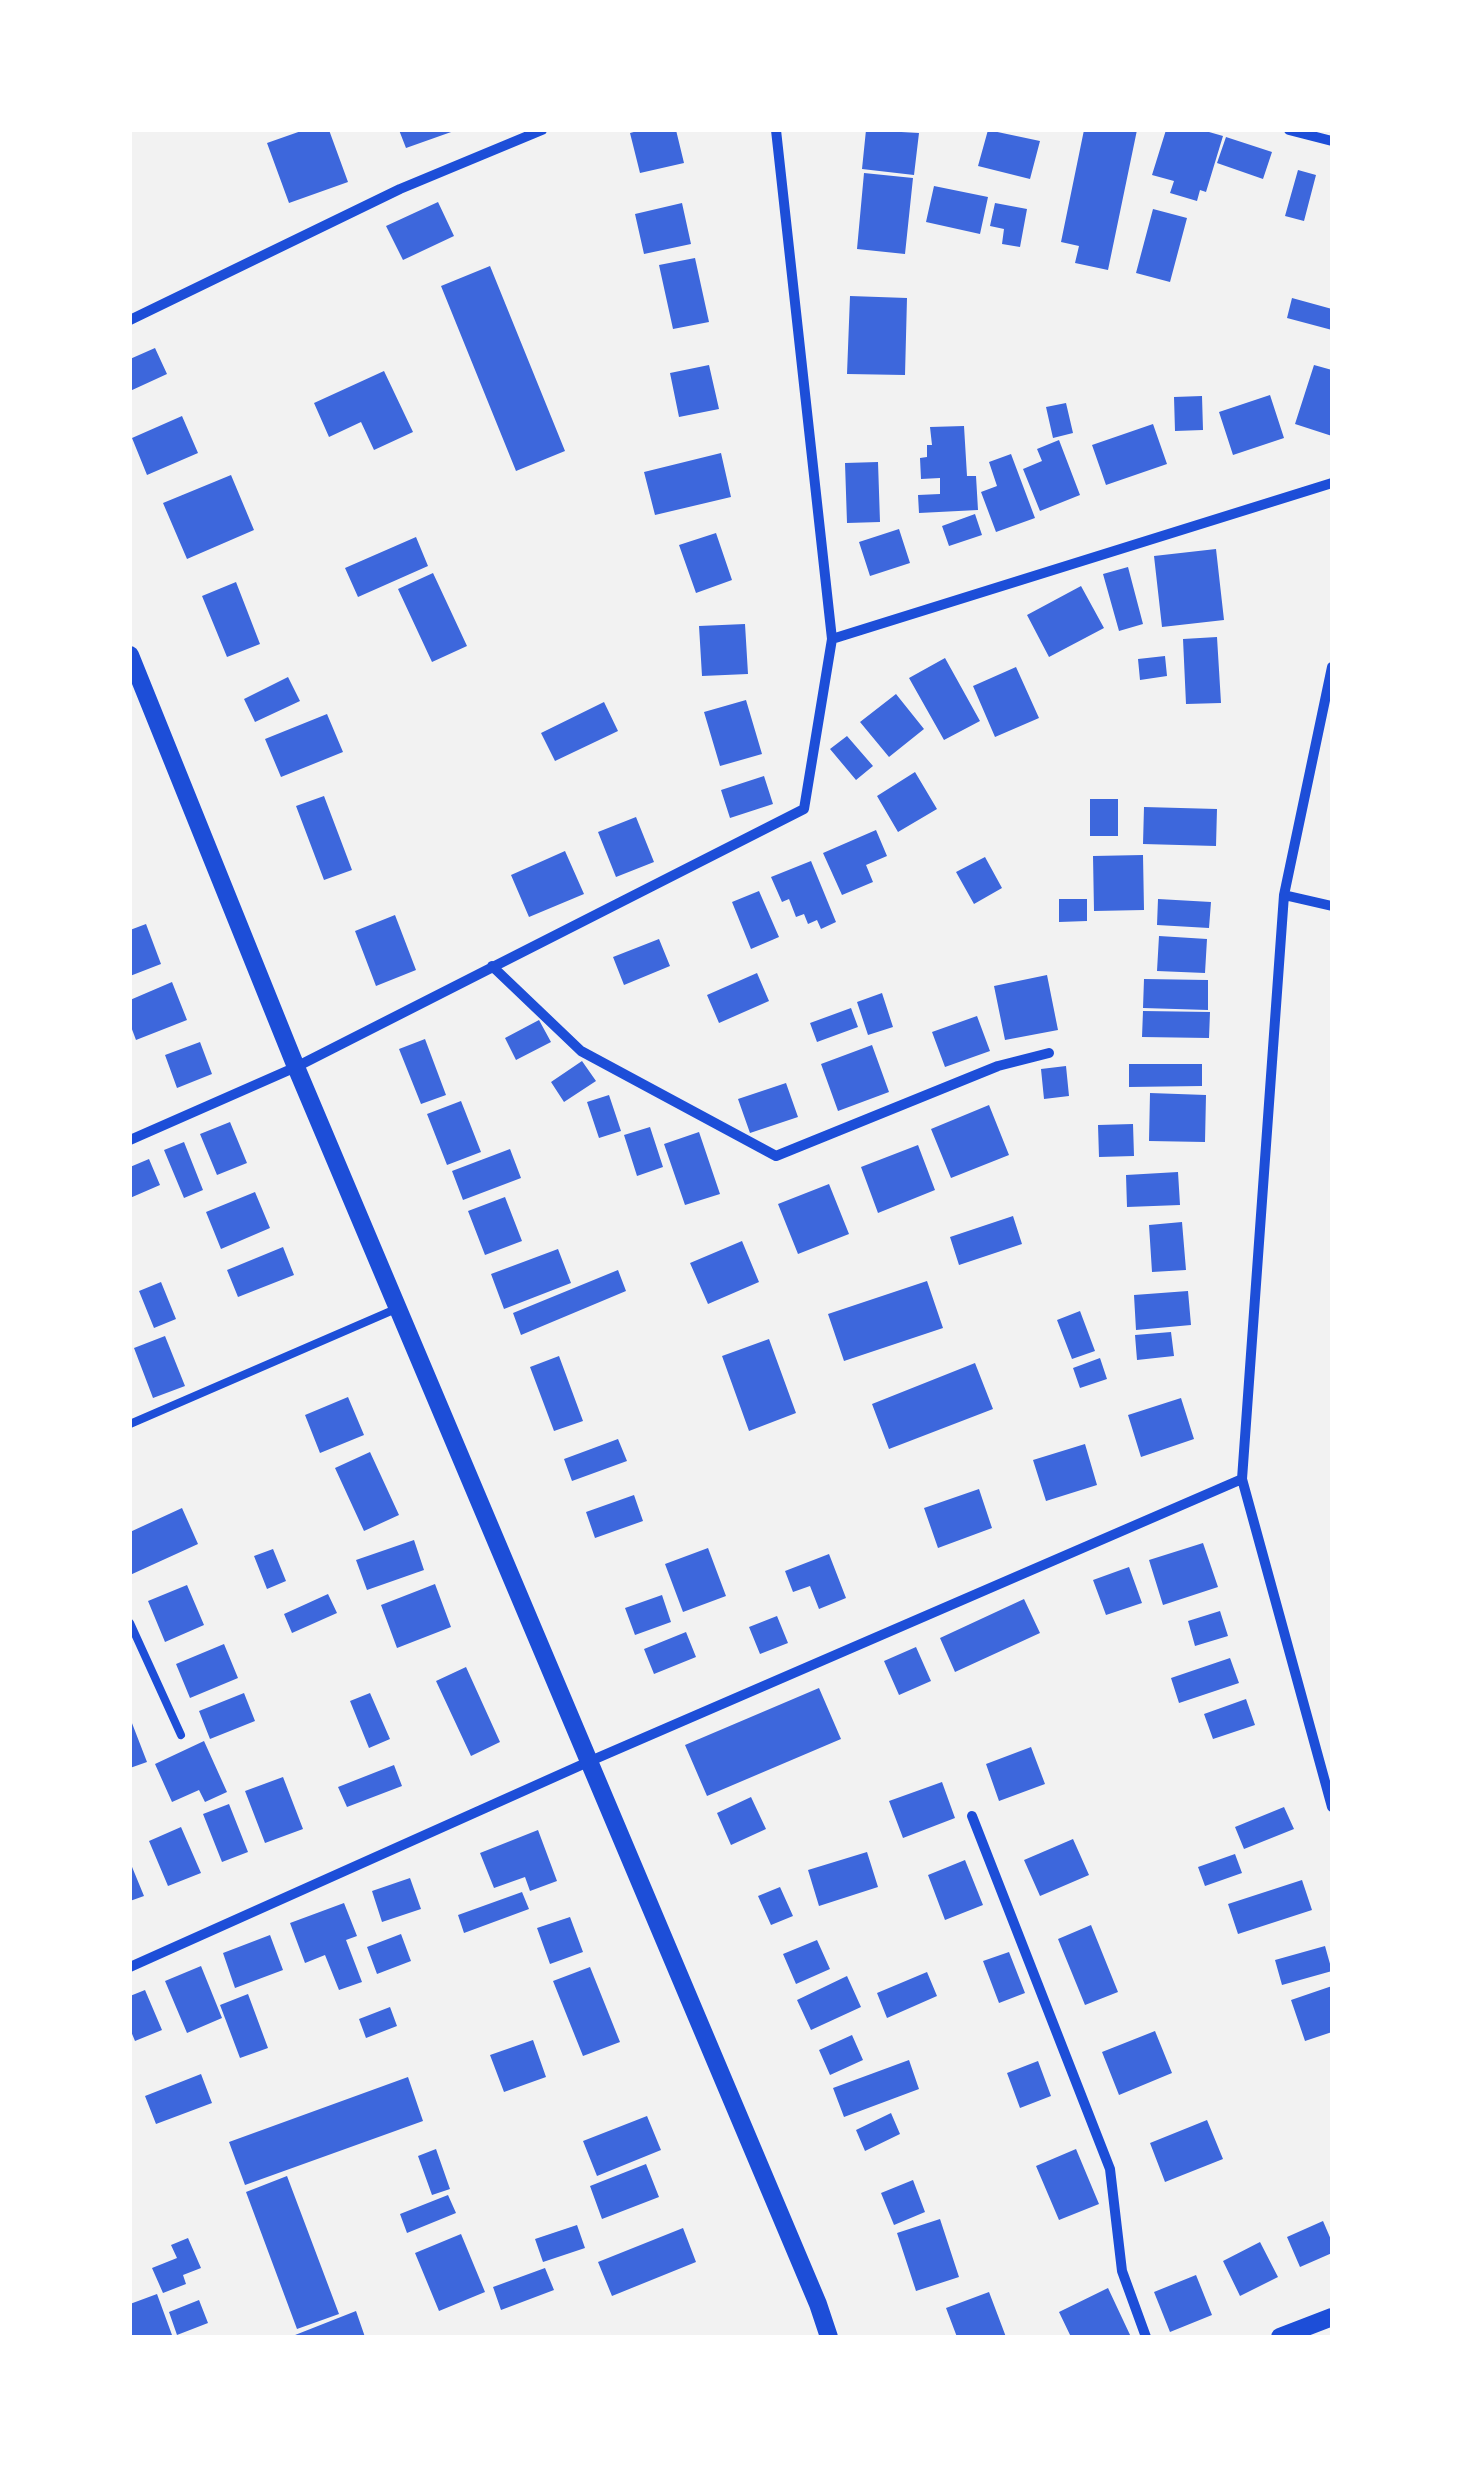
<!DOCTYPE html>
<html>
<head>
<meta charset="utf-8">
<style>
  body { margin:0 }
  #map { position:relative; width:1462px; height:2467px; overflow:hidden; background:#f2f2f2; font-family:"Source Serif 4",serif }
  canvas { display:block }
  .frame { position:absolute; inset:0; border:132px solid #fff; pointer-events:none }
</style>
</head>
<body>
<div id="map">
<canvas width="1462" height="2467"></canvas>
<div class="frame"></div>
</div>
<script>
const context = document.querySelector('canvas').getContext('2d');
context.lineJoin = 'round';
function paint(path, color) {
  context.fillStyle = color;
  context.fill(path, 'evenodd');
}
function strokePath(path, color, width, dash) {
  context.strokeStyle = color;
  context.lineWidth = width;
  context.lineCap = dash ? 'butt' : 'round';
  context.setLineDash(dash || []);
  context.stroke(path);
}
paint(new Path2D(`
  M304,130H329L348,182L289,203L267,143Z
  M399,130H454V131L406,148Z
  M641,130H676L684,163L640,173L630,133Z
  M866,130L919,133L914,175L862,169Z
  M988,130L1040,141L1030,179L978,166Z
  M1084,130H1137L1108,270L1075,263L1079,246L1061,242Z
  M1166,130H1202L1223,136L1206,192L1200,190L1197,201L1170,193L1174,181L1152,175Z
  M1226,137L1272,152L1263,179L1217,163Z
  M1298,170L1316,175L1304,221L1285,216Z
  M864,173L913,178L905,254L857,249Z
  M934,186L988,197L980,234L926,222Z
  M438,202L454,236L403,260L386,226Z
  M682,203L691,244L644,254L635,214Z
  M995,203L1027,209L1020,247L1002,244L1004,229L990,226Z
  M1153,209L1187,218L1170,282L1136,273Z
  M695,258L709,322L673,329L659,265Z
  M490,266L565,451L516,471L441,286Z
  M850,296L907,298L905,375L847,374Z
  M1292,298L1332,309V330L1287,318Z
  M155,348L167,374L130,391V359Z
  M709,365L719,409L679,417L670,373Z
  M1314,365L1332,370V436L1295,424Z
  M384,371L413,432L374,450L361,422L329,437L314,403Z
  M1270,395L1284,438L1233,455L1219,412Z
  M1202,396L1203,430L1175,431L1174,397Z
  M1066,403L1073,433L1053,438L1046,407Z
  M182,416L198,453L147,475L132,438Z
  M1153,424L1167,464L1106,485L1092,445Z
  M964,426L967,476H976L978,510L919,513L918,495L940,494V478L921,479L920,458L927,457V445H932L930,427Z
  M1059,440L1080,495L1040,511L1023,469L1042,461L1037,449Z
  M721,453L731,497L655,515L644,472Z
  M1011,454L1035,518L996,532L981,492L997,486L989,462Z
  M878,462L880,522L847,523L845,463Z
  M231,475L254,530L187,559L163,503Z
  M975,514L982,535L949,546L942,526Z
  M899,529L910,563L870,576L859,542Z
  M716,533L732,580L696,593L679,545Z
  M416,537L428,566L358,597L345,568Z
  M1216,549L1224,620L1162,627L1154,556Z
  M1128,567L1143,624L1119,631L1103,574Z
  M433,573L467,646L432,662L398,589Z
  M236,582L260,644L227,657L202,596Z
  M1081,586L1104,628L1049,657L1027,615Z
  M745,624L748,674L702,676L699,626Z
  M1217,637L1221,703L1186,704L1183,639Z
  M1165,656L1167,676L1140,680L1138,659Z
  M945,658L980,721L944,740L909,678Z
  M1016,667L1039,718L995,737L973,686Z
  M288,677L300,701L255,722L244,699Z
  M896,694L924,729L889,757L860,722Z
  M746,700L762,754L720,766L704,712Z
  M604,702L618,731L555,761L541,733Z
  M327,714L343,752L281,777L265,739Z
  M847,736L873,766L856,780L830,749Z
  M915,772L937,809L898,832L877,796Z
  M764,776L773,804L730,818L721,790Z
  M324,796L352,870L324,880L296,806Z
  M1090,799H1118V836H1090Z
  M1144,807L1217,809L1216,846L1143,844Z
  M636,817L654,862L616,877L598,832Z
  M876,830L887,856L866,865L873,882L842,895L823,853Z
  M565,851L584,894L529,917L511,875Z
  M1143,855L1144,910L1094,911L1093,856Z
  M985,857L1002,888L974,904L956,872Z
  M811,861L836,922L821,929L817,920L808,924L804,914L796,917L789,899L782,902L771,877Z
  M759,891L779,937L751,949L732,902Z
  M1059,899H1087V921L1059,922Z
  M1158,899L1211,902L1209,928L1157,925Z
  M395,915L416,970L376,986L355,931Z
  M146,924L161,964L130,976V930Z
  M1159,936L1207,939L1205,973L1157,971Z
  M659,939L670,966L624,985L613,957Z
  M757,973L769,1001L719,1023L707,995Z
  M1047,975L1058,1030L1005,1040L994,986Z
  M1144,979L1208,980V1010L1143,1008Z
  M172,982L187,1020L136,1040L130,1024V1000Z
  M882,993L893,1027L868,1035L857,1002Z
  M851,1008L858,1027L817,1042L810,1023Z
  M1143,1011L1210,1012L1209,1038L1142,1037Z
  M977,1016L990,1051L945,1067L932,1032Z
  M539,1020L551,1042L516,1060L505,1038Z
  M425,1039L446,1095L421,1104L399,1049Z
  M200,1042L212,1074L177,1088L165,1055Z
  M872,1045L889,1092L838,1111L821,1064Z
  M582,1061L596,1081L564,1102L551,1082Z
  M1129,1064H1202V1086L1129,1087Z
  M1066,1066L1069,1096L1044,1099L1041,1069Z
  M786,1083L798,1117L750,1133L738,1099Z
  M1150,1093L1206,1095L1205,1142L1149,1141Z
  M609,1095L621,1131L599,1138L587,1102Z
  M461,1101L481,1152L447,1165L427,1114Z
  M989,1105L1009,1155L951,1178L931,1129Z
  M230,1122L247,1163L217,1175L200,1134Z
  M1133,1124L1134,1156L1099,1157L1098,1125Z
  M650,1127L663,1167L637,1176L624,1135Z
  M699,1132L720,1194L685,1205L664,1144Z
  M184,1142L203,1190L184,1198L164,1150Z
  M918,1145L935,1190L878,1213L861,1167Z
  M510,1149L521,1178L463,1200L452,1171Z
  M149,1159L160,1185L130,1198V1167Z
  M1178,1172L1180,1205L1127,1207L1126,1175Z
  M829,1184L849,1234L798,1254L778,1204Z
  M255,1192L270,1228L221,1249L206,1212Z
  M505,1197L522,1241L485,1255L468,1211Z
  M1013,1216L1022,1244L959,1265L950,1237Z
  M1182,1222L1186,1270L1152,1272L1149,1225Z
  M742,1241L759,1282L708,1304L690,1263Z
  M283,1247L294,1275L238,1297L227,1270Z
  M558,1249L571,1283L504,1309L491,1274Z
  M618,1270L626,1291L521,1335L513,1313Z
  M927,1281L943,1328L844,1361L828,1314Z
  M161,1282L176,1319L154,1328L139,1291Z
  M1188,1291L1191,1325L1136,1330L1134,1295Z
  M1080,1311L1095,1351L1072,1359L1057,1320Z
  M1171,1332L1174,1356L1137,1360L1135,1335Z
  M165,1336L185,1386L153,1398L134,1348Z
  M769,1339L796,1413L749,1431L722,1356Z
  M559,1356L583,1421L554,1431L530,1367Z
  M1100,1358L1107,1379L1080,1388L1073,1368Z
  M975,1363L993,1409L889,1449L872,1404Z
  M348,1397L364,1435L320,1453L305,1415Z
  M1181,1398L1194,1439L1141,1457L1128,1415Z
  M618,1439L627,1461L572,1481L564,1459Z
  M1085,1444L1097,1485L1046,1501L1033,1460Z
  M370,1452L399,1515L364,1531L335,1468Z
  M979,1489L992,1528L938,1548L924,1508Z
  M634,1495L643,1521L595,1538L586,1512Z
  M182,1508L198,1544L130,1575V1532Z
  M414,1540L424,1570L367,1590L356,1560Z
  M1203,1543L1218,1587L1163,1605L1149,1560Z
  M708,1548L726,1596L683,1612L665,1564Z
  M273,1549L286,1581L267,1589L254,1556Z
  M829,1554L846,1598L819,1609L810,1586L793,1592L785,1571Z
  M1129,1567L1142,1603L1106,1615L1093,1580Z
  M435,1584L451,1627L397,1648L381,1605Z
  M187,1585L204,1625L165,1642L148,1601Z
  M328,1594L337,1613L292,1633L284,1614Z
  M662,1595L671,1622L635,1635L625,1608Z
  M1024,1599L1040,1633L955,1672L940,1638Z
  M1220,1611L1228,1636L1195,1646L1188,1621Z
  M777,1616L788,1643L760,1654L749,1627Z
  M686,1632L696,1657L654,1674L644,1649Z
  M224,1644L238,1678L190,1698L176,1664Z
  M916,1647L931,1681L899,1695L884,1661Z
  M1230,1658L1239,1683L1179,1703L1171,1678Z
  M466,1667L500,1742L471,1756L436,1681Z
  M819,1688L841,1739L707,1796L685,1745Z
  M244,1693L255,1721L210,1739L199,1711Z
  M370,1693L390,1739L369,1748L350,1701Z
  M1246,1699L1255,1725L1213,1739L1204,1714Z
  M130,1718L147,1762L130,1768Z
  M204,1741L227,1792L205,1802L199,1790L172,1802L155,1764Z
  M1031,1747L1045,1784L999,1801L986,1764Z
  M394,1765L402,1786L347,1807L338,1787Z
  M283,1777L303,1829L265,1843L245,1791Z
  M942,1782L955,1818L903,1838L889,1801Z
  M751,1797L766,1829L731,1845L717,1813Z
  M229,1804L248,1852L222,1862L203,1814Z
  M1284,1807L1294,1829L1244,1849L1235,1827Z
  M181,1827L201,1873L168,1886L149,1841Z
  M538,1830L557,1881L530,1891L525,1877L494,1888L480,1853Z
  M1073,1839L1089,1875L1040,1896L1024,1860Z
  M867,1852L878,1887L819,1906L808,1870Z
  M1235,1854L1242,1873L1205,1886L1198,1867Z
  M965,1860L983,1905L945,1920L928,1875Z
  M130,1862L144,1896L130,1901Z
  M410,1878L421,1909L382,1922L372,1891Z
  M1302,1880L1312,1910L1238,1934L1228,1904Z
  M780,1887L793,1916L771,1925L758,1896Z
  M522,1892L529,1909L464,1933L458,1915Z
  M344,1903L357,1936L346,1940L362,1982L339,1990L325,1955L305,1963L290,1923Z
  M570,1917L583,1952L550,1964L537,1928Z
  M1091,1925L1118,1992L1085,2005L1058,1939Z
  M401,1934L411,1961L377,1974L367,1947Z
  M270,1935L283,1970L235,1988L223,1953Z
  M817,1940L830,1969L796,1984L783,1954Z
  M1325,1946L1332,1971L1282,1985L1275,1960Z
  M1009,1952L1025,1993L999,2003L983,1961Z
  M201,1966L222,2018L187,2033L165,1981Z
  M590,1967L620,2042L583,2056L553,1981Z
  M927,1972L937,1996L887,2018L877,1993Z
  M847,1976L861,2007L811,2030L797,2000Z
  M1332,1986V2032L1305,2041L1291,2000Z
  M145,1990L162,2030L135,2041L130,2029V1996Z
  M248,1994L268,2048L240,2058L220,2005Z
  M390,2007L397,2026L366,2038L359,2019Z
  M1155,2031L1172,2073L1119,2095L1102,2052Z
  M852,2035L863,2060L830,2075L819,2050Z
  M533,2040L546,2077L504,2092L490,2055Z
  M909,2060L919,2089L844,2117L833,2088Z
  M1038,2061L1051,2096L1020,2108L1007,2073Z
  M201,2074L212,2103L156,2124L145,2096Z
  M408,2077L423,2121L245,2185L229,2142Z
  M891,2113L900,2134L865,2151L856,2130Z
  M647,2116L661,2150L597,2176L583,2141Z
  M1207,2120L1223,2159L1165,2182L1150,2143Z
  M436,2149L450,2189L432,2195L418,2156Z
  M1076,2149L1099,2204L1059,2220L1036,2166Z
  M646,2164L659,2197L602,2219L590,2186Z
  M287,2176L339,2314L297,2329L246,2192Z
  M913,2180L925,2212L894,2225L881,2193Z
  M448,2195L456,2213L407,2233L400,2214Z
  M940,2219L959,2277L916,2291L897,2233Z
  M1323,2221L1332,2242V2253L1300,2267L1287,2237Z
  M577,2225L585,2248L543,2262L535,2239Z
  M683,2228L696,2262L612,2296L598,2262Z
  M461,2234L485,2292L439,2311L415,2253Z
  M188,2238L201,2268L183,2275L186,2284L163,2293L152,2268L177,2258L171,2245Z
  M1260,2242L1278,2277L1240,2296L1223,2261Z
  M545,2268L554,2290L501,2310L493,2287Z
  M1196,2275L1212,2315L1170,2332L1154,2292Z
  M1108,2288L1131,2337H1071L1059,2312Z
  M989,2292L1006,2337H957L946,2308Z
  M157,2294L172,2335L167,2337H130V2304Z
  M199,2300L208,2323L177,2335L169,2312Z
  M356,2311L365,2337H290Z`), '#3d67dc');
strokePath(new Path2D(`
  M130,1424L398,1308
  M130,1623L181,1735`), '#1d4ed8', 8);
strokePath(new Path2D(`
  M776,130L832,639
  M1289,130L1332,141
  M130,320L400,189L542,130
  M1332,667L1284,895L1242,1479L1332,1807
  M1284,895L1332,906
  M492,966L581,1051L776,1156L998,1066L1049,1053
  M130,1140L296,1067L804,809L832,639L1332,483
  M972,1816L1110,2169L1122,2271L1146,2337
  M130,1967L588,1762L1242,1479`), '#1d4ed8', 10);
strokePath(new Path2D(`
  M130,655L296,1067L818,2304L829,2337
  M1280,2337L1332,2317`), '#1d4ed8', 18);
</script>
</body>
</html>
